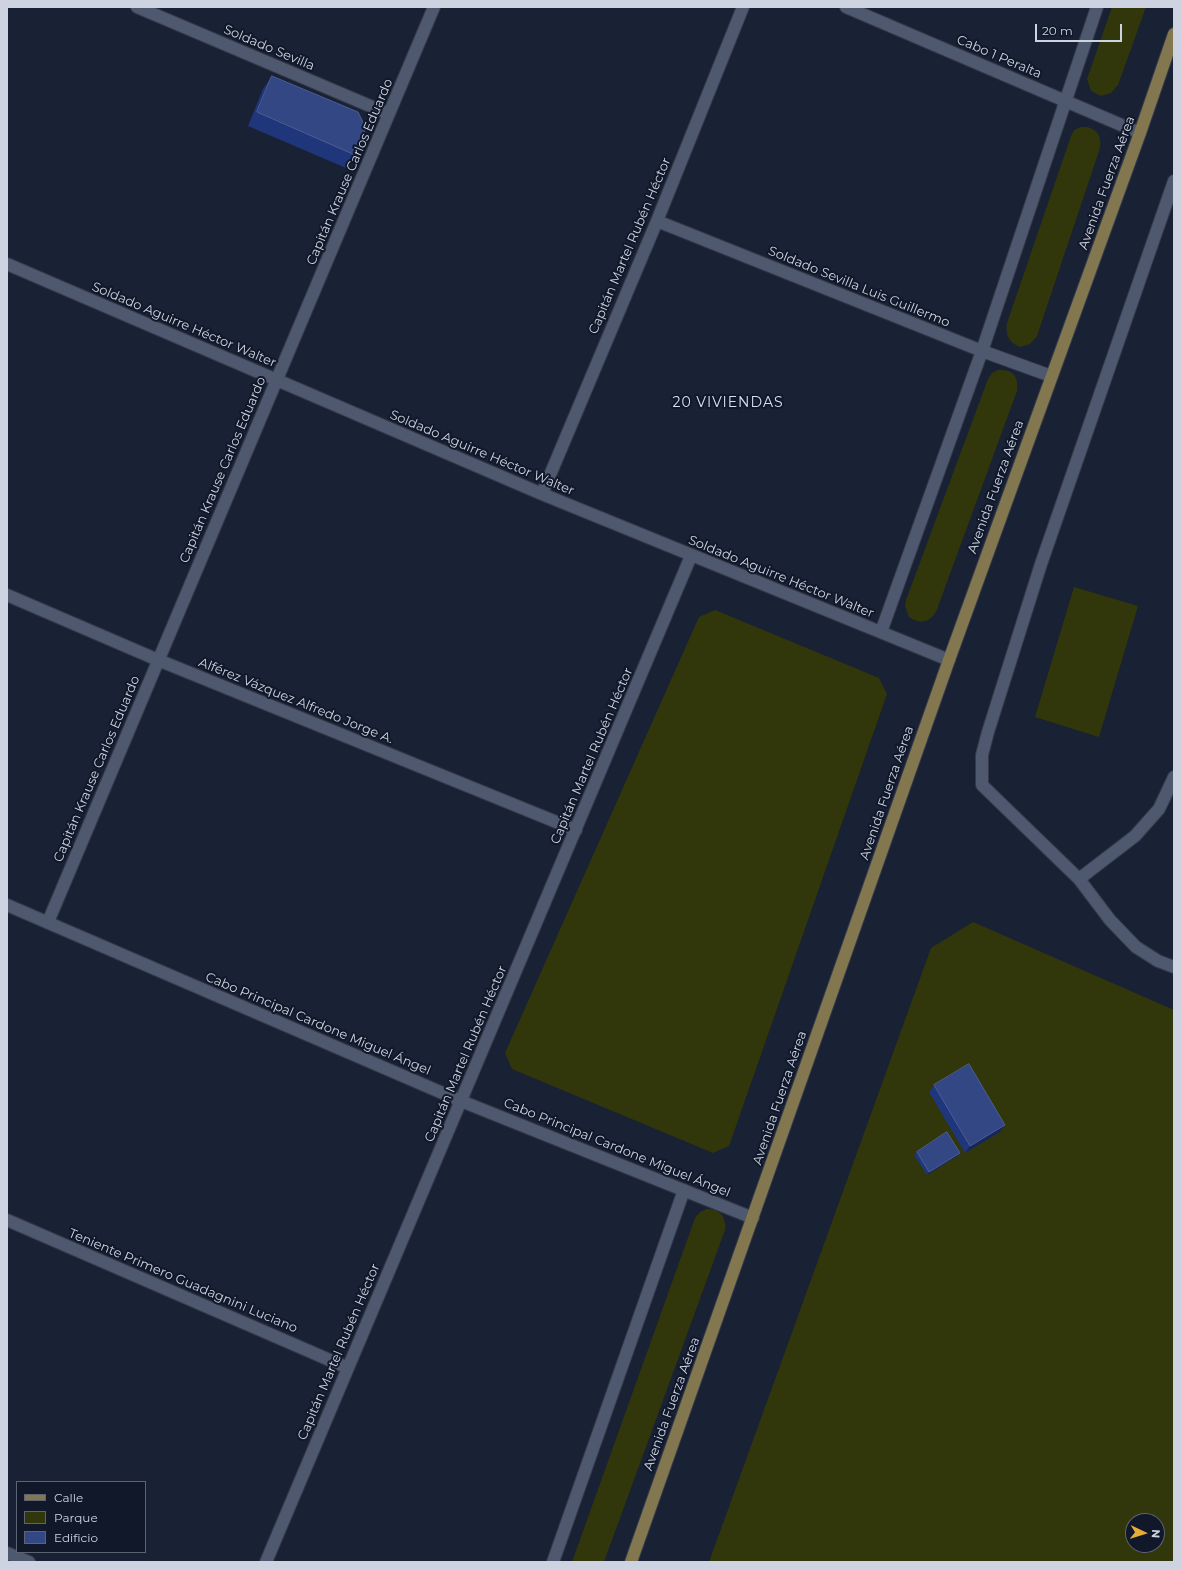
<!DOCTYPE html>
<html>
<head>
<meta charset="utf-8">
<style>
  body { margin:0 }
  #map { position:relative; width:1181px; height:1569px; overflow:hidden; background:#192134; font-family:Montserrat,sans-serif }
  canvas { display:block }
  .frame { position:absolute; inset:0; border:8px solid #cdd3e0; pointer-events:none }
  .legend { position:absolute; left:16px; top:1481px; width:130px; height:72px; box-sizing:border-box; background:#10182a; border:1px solid #5c6373; margin:0; padding:5px 7px; list-style:none; font-size:12px; color:#cdd3e0 }
  .legend li { display:flex; align-items:center; gap:8px; height:20px }
  .legend b { width:20px; border:1px solid #5c6373 }
  .north { position:absolute; left:1125px; top:1513px; width:40px; height:40px; box-sizing:border-box; background:#10182a; border:1px solid #5c6373; border-radius:50%; rotate:94deg; font-size:11px; font-weight:700; line-height:16px; text-align:center; color:#cdd3e0 }
  .north::after { content:''; display:block; margin:auto; width:14px; height:18px; background:#e6ac36; clip-path:polygon(50% 0,100% 100%,50% 72%,0 100%) }
  .scale { position:absolute; left:1035px; top:24px; width:87px; height:18px; box-sizing:border-box; border:2px solid #cdd3e0; border-top:0; padding-left:5px; font-size:12px; line-height:14px; white-space:nowrap; color:#cdd3e0; -webkit-text-stroke:3px #10182a; paint-order:stroke }
</style>
</head>
<body>
<div id="map">
<canvas width="1181" height="1569"></canvas>
<div class="frame"></div>
<ul class="legend">
<li><b style="height:5px;background:#82774f"></b>Calle</li>
<li><b style="height:11px;background:#31370a"></b>Parque</li>
<li><b style="height:11px;background:#334785"></b>Edificio</li>
</ul>
<div class="north">N</div>
<div class="scale">20 m</div>
</div>
<script>
const context = document.querySelector('canvas').getContext('2d');
context.lineJoin = 'round';
function paint(path, color) {
  context.fillStyle = color;
  context.fill(path, 'evenodd');
}
function strokePath(path, color, width, dash) {
  context.strokeStyle = color;
  context.lineWidth = width;
  context.lineCap = dash ? 'butt' : 'round';
  context.setLineDash(dash || []);
  context.stroke(path);
}
function drawText(font, color, halo, rows, align = 'center') {
  context.font = font + ' Montserrat,sans-serif';
  context.lineWidth = 4;
  context.setLineDash([]);
  context.textBaseline = 'middle';
  context.strokeStyle = halo;
  context.fillStyle = color;
  for (const [text, x, y, turn = 0] of rows) {
    context.save();
    context.translate(x, y);
    context.rotate((+turn || 0) * Math.PI / 180);
    context.textAlign = isNaN(turn) ? turn : align;
    if (halo) context.strokeText(text, 0, 0);
    context.fillText(text, 0, 0);
    context.restore();
  }
}
paint(new Path2D(`
  M1112,7H1146L1118,85L1111,93L1101,96L1091,91L1087,79Z
  M1081,127C1095,126 1102,134 1100,148L1037,336L1030,344L1020,347C1009,343 1005,335 1007,323L1071,136L1074,130Z
  M998,370C1013,369 1019,376 1017,391L936,612C929,623 919,624 909,617L905,606L906,600L988,379L992,373Z
  M1074,587L1138,606L1099,737L1035,717Z
  M715,610L879,678L887,694L729,1146L713,1153L512,1069L505,1053L699,617Z
  M973,922L1174,1010V1562H709L931,948ZM1133,1521H1157V1545H1133Z
  M706,1209C719,1208 727,1217 725,1230L604,1562H572L695,1218L700,1212Z`), '#31370a');
const minor = new Path2D(`
  M137,7L389,114
  M846,7L1140,133
  M1174,181L1041,564L988,732L982,755V785L1079,879L1110,920L1136,947L1158,961L1174,967
  M657,221L982,351L1051,376
  M7,264L542,494L949,660
  M542,494L657,221L743,7
  M7,595L158,660L576,830
  M881,632L982,351L1097,7
  M1079,879L1135,836L1159,809L1174,777
  M7,905L461,1101L753,1218
  M48,922L434,7
  M7,1220L348,1368
  M7,1553L29,1562
  M266,1562L691,556
  M553,1562L684,1190`);
const major = new Path2D(`
  M631,1562L949,660L1140,133L1174,34`);
strokePath(minor, '#353a4a', 14);
strokePath(major, '#353a4a', 14);
strokePath(minor, '#4e586e', 12);
strokePath(major, '#82774f', 12);
paint(new Path2D(`
  M272,76L355,155L346,168L248,126L263,89Z
  M934,1085L1000,1132L965,1153L929,1092Z
  M917,1152L957,1156L927,1175L914,1155Z`), '#20367a');
paint(new Path2D(`
  M1005,1125L1000,1132L965,1153L970,1146Z
  M960,1153L957,1156L927,1175L929,1172Z`), '#152659');
const building = new Path2D(`
  M272,76L358,112L366,128L355,155L257,112Z
  M969,1064L1005,1125L970,1146L934,1085Z
  M947,1132L960,1153L929,1172L917,1152Z`);
paint(building, '#334785');
strokePath(building, '#4b5d93', 1);
drawText('13px', '#cdd3e0', '#10182a', [
  ["Soldado Sevilla",269,48,23],
  ["Cabo 1 Peralta",999,57,23],
  ["Capitán Krause Carlos Eduardo",350,172,-67],
  ["Avenida Fuerza Aérea",1107,183,-70],
  ["Capitán Martel Rubén Héctor",630,246,-67],
  ["Soldado Sevilla Luis Guillermo",859,287,22],
  ["Soldado Aguirre Héctor Walter",184,325,23],
  ["Soldado Aguirre Héctor Walter",482,453,23],
  ["Capitán Krause Carlos Eduardo",223,470,-67],
  ["Avenida Fuerza Aérea",996,487,-70],
  ["Soldado Aguirre Héctor Walter",781,577,22],
  ["Alférez Vázquez Alfredo Jorge A.",296,701,22],
  ["Capitán Martel Rubén Héctor",592,756,-67],
  ["Capitán Krause Carlos Eduardo",97,769,-67],
  ["Avenida Fuerza Aérea",887,793,-71],
  ["Cabo Principal Cardone Miguel Ángel",318,1024,23],
  ["Capitán Martel Rubén Héctor",466,1054,-67],
  ["Avenida Fuerza Aérea",780,1098,-71],
  ["Cabo Principal Cardone Miguel Ángel",617,1148,22],
  ["Teniente Primero Guadagnini Luciano",183,1281,23],
  ["Capitán Martel Rubén Héctor",339,1352,-67],
  ["Avenida Fuerza Aérea",672,1404,-70]
]);
context.letterSpacing = '1px';
drawText('14px', '#d4e0fa', '#10182a', [
  ["20 VIVIENDAS",728,403]
]);
context.letterSpacing = '0px';
</script>
</body>
</html>
